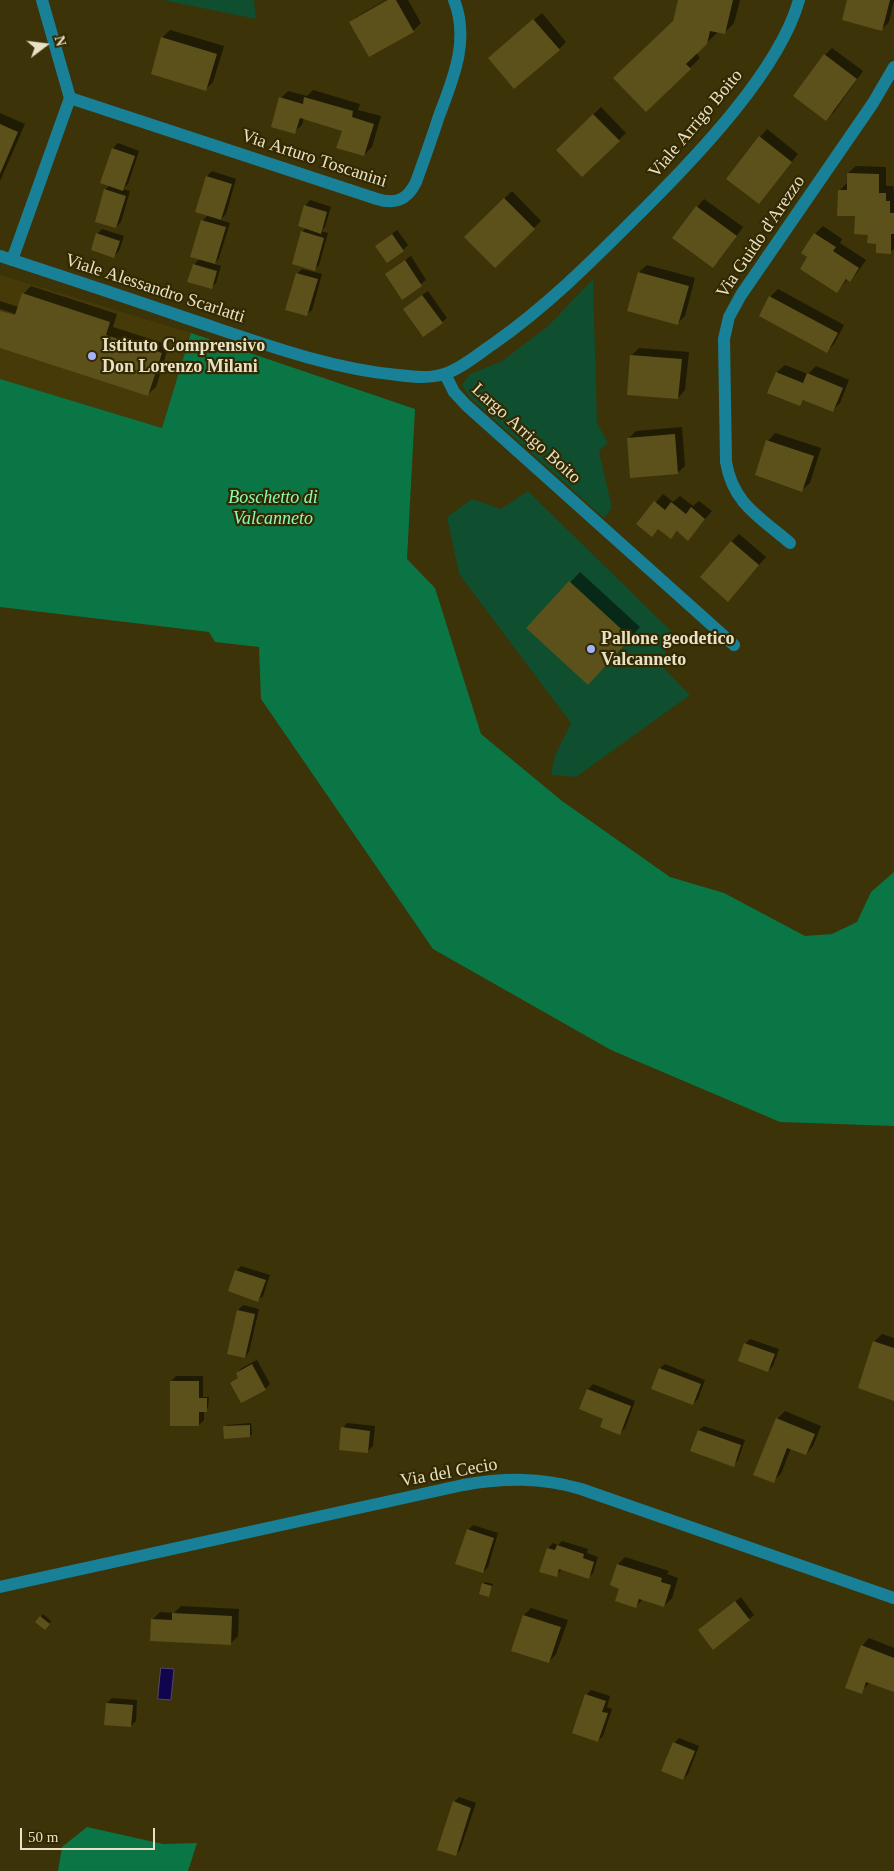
<!DOCTYPE html>
<html>
<head>
<meta charset="utf-8">
<style>
  body { margin:0 }
  #map { position:relative; width:894px; height:1871px; overflow:hidden; background:#3c3308; font-family:Georgia,serif }
  canvas { display:block }
  .north { position:absolute; left:20px; top:20px; width:50px; height:50px; -webkit-text-stroke:4px #322900; paint-order:stroke; rotate:75deg; font-size:14px; font-weight:700; line-height:20px; text-align:center; color:#e8e1c6 }
  .north::after { content:''; display:block; margin:auto; width:18px; height:22px; background:#e8e1c6; clip-path:polygon(50% 0,100% 100%,50% 72%,0 100%) }
  .scale { position:absolute; left:20px; top:1828px; width:135px; height:22px; box-sizing:border-box; border:2px solid #e8e1c6; border-top:0; padding-left:6px; font-size:15px; line-height:18px; white-space:nowrap; color:#e8e1c6; -webkit-text-stroke:4px #322900; paint-order:stroke }
</style>
</head>
<body>
<div id="map">
<canvas width="894" height="1871"></canvas>
<div class="north">N</div>
<div class="scale">50 m</div>
</div>
<script>
const context = document.querySelector('canvas').getContext('2d');
context.lineJoin = 'round';
function paint(path, color) {
  context.fillStyle = color;
  context.fill(path, 'evenodd');
}
function strokePath(path, color, width, dash) {
  context.strokeStyle = color;
  context.lineWidth = width;
  context.lineCap = dash ? 'butt' : 'round';
  context.setLineDash(dash || []);
  context.stroke(path);
}
function drawText(font, color, halo, rows, align = 'center') {
  context.font = font + ' Georgia,serif';
  context.lineWidth = 4.5;
  context.setLineDash([]);
  context.textBaseline = 'middle';
  context.strokeStyle = halo;
  context.fillStyle = color;
  for (const [text, x, y, turn = 0] of rows) {
    context.save();
    context.translate(x, y);
    context.rotate((+turn || 0) * Math.PI / 180);
    context.textAlign = isNaN(turn) ? turn : align;
    if (halo) context.strokeText(text, 0, 0);
    context.fillText(text, 0, 0);
    context.restore();
  }
}
paint(new Path2D(`
  M0,275L191,333L162,428L0,379Z`), '#463b08');
paint(new Path2D(`
  M163,0H254L256,19Z
  M593,279L597,423L608,443L599,451L612,508L604,518L471,399L462,385L470,374L502,361L548,326Z
  M528,491L672,632L661,665L690,695L576,777L551,775L555,755L571,723L459,574L447,517L472,499L501,509Z`), '#0f4e2e');
paint(new Path2D(`
  M191,333L415,409L407,559L435,588L481,734L562,801L670,877L724,893L805,936L832,934L857,922L871,892L894,872V1126L780,1122L611,1050L433,949L261,699L259,647L215,642L209,632L0,607V379L162,428Z
  M87,1827L163,1844L197,1843L188,1871H58L62,1847Z`), '#0a7645');
const water = new Path2D(`
  M161,1668L174,1669L171,1700L158,1699Z`);
paint(water, '#10054c');
strokePath(water, '#514771', 1);
paint(new Path2D(`
  M385,0H386L358,16V19L391,0H408L421,23L413,31L351,22L359,15Z
  M679,0H740L734,23L724,33L718,32L696,53L700,58L646,111Z
  M848,0H894L889,22L881,30Z
  M542,13L566,42L559,49L497,51Z
  M170,30L224,46L213,82L206,89L162,38Z
  M832,48L863,71L834,112L826,119L825,55Z
  M313,90L360,104L358,110L381,116L372,147L364,155L343,130L304,118L302,125L294,132L281,98L288,91L307,96Z
  M601,107L626,133L582,176L558,150Z
  M0,113L25,124L0,181Z
  M767,129L798,154L759,203L760,137Z
  M118,143L139,151L128,184L123,189L130,191L121,222L116,227L105,190L110,185L102,182L113,148Z
  M856,166L886,167V186H893L894,194V249L890,252L869,234L840,190L848,182V173Z
  M212,171L236,179L226,214L220,220L230,223L219,258L214,264L221,266L216,283L211,288L194,265L200,258L202,221L208,215L197,211L207,176Z
  M512,191L541,221L495,267L466,237Z
  M704,199L743,227L720,259L713,266L674,238L697,207Z
  M310,200L331,207L325,227L321,231L328,233L319,265L314,270L302,232L306,228L299,226L306,205Z
  M823,226L842,239L840,243L866,260L857,273L850,280L848,279L837,291L809,257L815,234Z
  M102,229L124,236L119,251L114,256L97,234Z
  M397,230L408,245L403,250L376,246Z
  M411,256L426,280L402,298L391,270Z
  M647,265L695,278L685,316L677,324L629,310L639,272Z
  M302,269L322,274L312,310L307,314L297,274Z
  M31,286L117,314L113,327L169,345L156,387L148,394L0,346V312L20,319L21,316L0,309V301L19,307L23,294Z
  M778,289L844,325L834,344L826,352L760,316L770,297Z
  M428,291L447,318L442,322L410,304Z
  M639,348L689,352L685,390L678,398L632,355Z
  M785,365L808,374L816,366L849,380L840,403L832,411L805,399L799,405L769,392L777,372Z
  M682,427L685,466L677,473L628,439L636,431Z
  M775,433L821,448L810,483L802,490L768,441Z
  M663,494L673,502L680,496L693,506L699,501L712,511L688,539L678,531L671,538L659,528L638,524Z
  M739,534L766,557L735,592L731,542Z
  M580,572L640,627L598,673L528,627Z
  M241,1266L270,1275L263,1296L258,1300L230,1291L237,1270Z
  M243,1305L259,1309L249,1352L245,1357L228,1353L238,1310Z
  M882,1334L894,1338V1399L874,1342Z
  M750,1339L779,1349L773,1366L768,1371L745,1344Z
  M257,1360L270,1384L265,1389L240,1378L237,1373L242,1368Z
  M665,1364L705,1380L698,1399L693,1404L660,1368Z
  M176,1376H203V1397H209L208,1408L204,1411V1420L199,1425L171,1381Z
  M593,1384L635,1401L625,1428L620,1433L605,1418L581,1408L588,1389Z
  M785,1411L821,1426L813,1446L806,1454L791,1448L781,1474L773,1481L777,1419Z
  M251,1423L252,1434L250,1436L224,1427L226,1425Z
  M347,1423L375,1426L373,1446L368,1451L343,1428Z
  M704,1426L745,1440L738,1460L733,1465L699,1430Z
  M473,1525L498,1533L488,1567L483,1572L468,1530Z
  M562,1541L588,1549L587,1553L598,1557L593,1573L588,1578L562,1569L556,1576L548,1548L553,1543L558,1545Z
  M625,1557L669,1571L667,1574L678,1578L672,1598L664,1606L643,1599L635,1607L620,1588L618,1564Z
  M485,1582L493,1584L489,1596L483,1584Z
  M741,1597L754,1615L713,1648L704,1626Z
  M181,1606L239,1609L238,1636L231,1643L152,1620L160,1612L174,1613Z
  M531,1608L568,1620L556,1654L549,1662L513,1650L524,1615Z
  M43,1614L51,1621L45,1628L37,1622Z
  M869,1638L894,1648V1691L870,1682L861,1692L862,1646Z
  M591,1690L610,1696L607,1707L612,1709L603,1736L598,1741L586,1695Z
  M112,1698L137,1700L136,1721L131,1726L107,1703Z
  M679,1738L699,1746L688,1774L683,1779L674,1743Z
  M459,1797L476,1803L460,1850L455,1855L454,1802Z`), '#0007');
paint(new Path2D(`
  M388,0H396L414,32L369,57L349,22Z
  M678,0H733L725,34L710,31L707,44L686,64L691,69L646,112L613,78L673,21Z
  M847,0H890L882,31L842,20Z
  M533,19L560,50L514,89L488,58Z
  M161,37L217,54L206,91L151,74Z
  M824,54L857,79L826,121L793,96Z
  M279,97L303,104L304,97L353,111L352,117L374,124L364,156L336,148L342,131L300,118L295,134L271,127Z
  M593,114L620,141L582,177L556,150Z
  M0,124L18,132L0,174Z
  M759,136L792,162L759,204L726,179Z
  M112,148L135,156L123,191L100,183Z
  M847,173L879,174V193H886V201H890V213H894V234H891V254L876,253V244L867,243L868,235L854,234L855,216H837L838,190H847Z
  M206,176L232,184L221,220L195,212Z
  M104,189L126,196L116,228L95,222Z
  M504,198L535,229L495,268L464,237Z
  M304,205L327,212L321,234L298,226Z
  M696,206L737,236L713,268L672,238Z
  M201,220L226,227L215,264L190,257Z
  M301,231L324,238L315,271L292,264Z
  M96,233L120,241L114,258L91,250Z
  M814,233L836,247L833,251L859,268L850,282L846,279L837,293L800,269L807,257L801,253Z
  M392,234L404,251L387,263L375,246Z
  M405,260L422,286L402,300L385,274Z
  M193,264L217,271L212,289L187,282Z
  M638,272L689,286L678,325L627,311Z
  M296,273L318,279L307,316L285,310Z
  M22,293L110,322L106,335L162,353L148,396L0,348V311L15,315Z
  M422,295L443,323L423,337L403,309Z
  M769,296L838,333L827,353L759,316Z
  M630,355L682,359L678,399L627,395Z
  M776,372L803,383L807,373L843,388L833,412L803,400L800,406L767,393Z
  M675,434L678,474L630,478L627,438Z
  M766,440L814,456L802,492L755,475Z
  M654,501L665,510L671,502L686,514L691,507L705,519L688,541L677,531L671,539L658,529L652,537L636,524Z
  M731,541L759,565L728,602L700,577Z
  M569,581L631,638L588,685L526,628Z
  M235,1270L266,1280L258,1302L228,1291Z
  M237,1310L255,1314L245,1358L227,1354Z
  M873,1341L894,1348V1401L858,1388Z
  M744,1343L775,1354L768,1372L738,1361Z
  M252,1364L266,1390L241,1403L230,1383L238,1378L236,1373Z
  M659,1368L701,1384L693,1405L651,1389Z
  M170,1381H199V1398H207V1412H199V1426H170Z
  M587,1389L631,1406L620,1435L600,1427L603,1419L579,1409Z
  M776,1418L815,1434L806,1455L787,1448L774,1483L753,1475Z
  M250,1425V1437L224,1439L223,1426Z
  M341,1427L370,1431L368,1453L339,1450Z
  M698,1430L741,1445L734,1467L690,1451Z
  M467,1529L494,1538L483,1573L455,1564Z
  M557,1545L584,1554L583,1558L594,1562L589,1579L559,1569L557,1577L539,1572L547,1548L555,1550Z
  M617,1564L662,1578L661,1582L671,1585L664,1607L639,1599L636,1608L615,1601L619,1589L610,1585Z
  M482,1583L492,1586L489,1597L479,1594Z
  M735,1601L750,1620L713,1650L698,1630Z
  M172,1613L232,1616L231,1645L150,1641L151,1619L172,1620Z
  M523,1615L561,1627L549,1663L511,1651Z
  M40,1616L50,1624L45,1630L35,1622Z
  M861,1645L894,1658V1692L866,1682L862,1694L845,1688Z
  M585,1694L606,1701L602,1712L608,1713L598,1742L572,1733Z
  M106,1703L133,1705L131,1727L104,1725Z
  M673,1742L695,1751L683,1780L661,1771Z
  M453,1801L471,1808L456,1856L437,1850Z`), '#5d511b');
strokePath(new Path2D(`
  M70,98L377,199C396,205 408,199 416,182C424,160 432,138 439,116C453,79 470,40 454,0
  M0,256C61,276 122,296 183,317C253,340 324,368 398,375C414,377 431,379 447,373C464,367 478,354 493,344C549,305 596,257 644,209C696,157 779,71 799,0
  M12,260L70,98L42,0
  M445,374L454,392L466,405L734,645
  M790,543C760,517 733,504 726,462L724,339L729,317L741,295L873,103L894,67
  M0,1587L463,1485C503,1478 541,1477 581,1489L894,1598`), '#198197', 12);
for (const [x, y, r, color] of [
  [92,356,5,"#a4b1fc"],
  [591,649,5,"#a4b1fc"]
]) {
  const dot = new Path2D();
  dot.arc(x, y, r, 0, 2 * Math.PI);
  context.fillStyle = color;
  context.fill(dot);
  strokePath(dot, '#322900', 2);
}
drawText('18px', '#e8e1c6', '#322900', [
  ["Viale Arrigo Boito",696,124,-50],
  ["Via Arturo Toscanini",314,159,18],
  ["Via Guido d'Arezzo",761,237,-56],
  ["Viale Alessandro Scarlatti",155,289,18],
  ["Largo Arrigo Boito",526,434,42],
  ["Via del Cecio",449,1473,-10]
]);
drawText('bold 18px', '#e8e1c6', '#322900', [
  ["Istituto Comprensivo",102,346],
  ["Don Lorenzo Milani",102,367],
  ["Pallone geodetico",601,639],
  ["Valcanneto",601,660]
], 'left');
drawText('italic 18px', '#89fbb7', '#322900', [
  ["Boschetto di",273,498],
  ["Valcanneto",273,519]
]);
</script>
</body>
</html>
